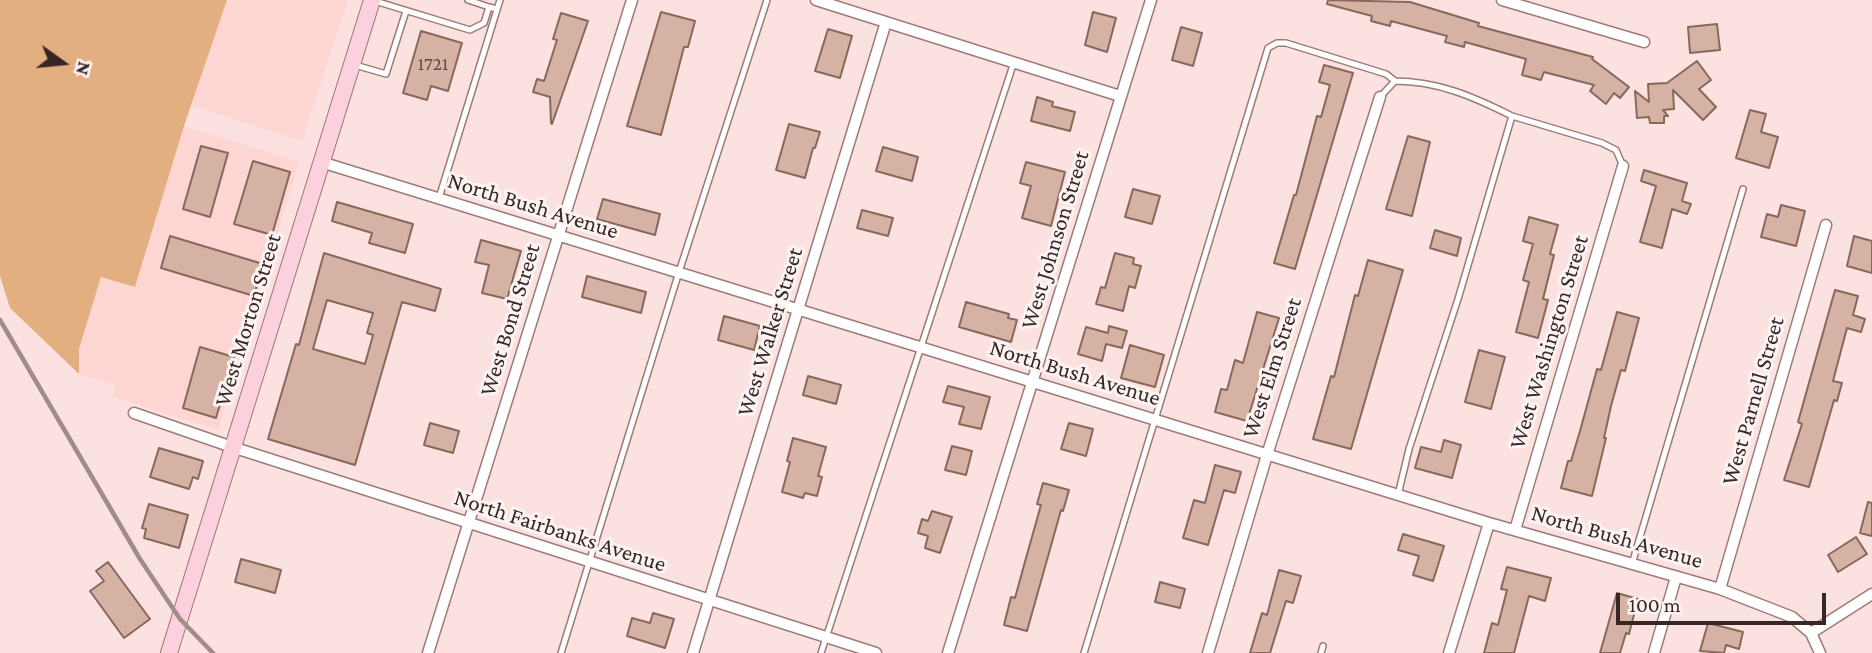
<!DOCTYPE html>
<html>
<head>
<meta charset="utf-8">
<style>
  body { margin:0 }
  #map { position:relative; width:1872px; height:653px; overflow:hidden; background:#fbe2e0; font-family:"Crimson Pro",serif }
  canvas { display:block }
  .north { position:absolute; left:28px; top:28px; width:70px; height:70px; -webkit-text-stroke:5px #fcf4f3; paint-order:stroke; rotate:105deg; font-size:19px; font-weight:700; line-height:28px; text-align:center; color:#362725 }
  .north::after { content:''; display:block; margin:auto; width:24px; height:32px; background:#362725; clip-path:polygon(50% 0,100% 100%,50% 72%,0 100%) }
  .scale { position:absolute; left:1616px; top:593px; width:210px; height:32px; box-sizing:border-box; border:4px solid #362725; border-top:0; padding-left:9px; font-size:21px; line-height:24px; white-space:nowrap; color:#362725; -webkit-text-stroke:5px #fcf4f3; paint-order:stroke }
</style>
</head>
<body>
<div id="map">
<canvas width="1872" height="653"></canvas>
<div class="north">N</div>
<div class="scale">100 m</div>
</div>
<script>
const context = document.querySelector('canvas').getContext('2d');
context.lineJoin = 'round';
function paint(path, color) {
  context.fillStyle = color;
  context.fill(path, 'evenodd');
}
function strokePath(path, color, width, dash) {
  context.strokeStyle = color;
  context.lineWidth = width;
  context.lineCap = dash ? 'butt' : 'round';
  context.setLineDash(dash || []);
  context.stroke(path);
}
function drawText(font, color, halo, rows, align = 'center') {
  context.font = font + ' "Crimson Pro",serif';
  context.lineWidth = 6;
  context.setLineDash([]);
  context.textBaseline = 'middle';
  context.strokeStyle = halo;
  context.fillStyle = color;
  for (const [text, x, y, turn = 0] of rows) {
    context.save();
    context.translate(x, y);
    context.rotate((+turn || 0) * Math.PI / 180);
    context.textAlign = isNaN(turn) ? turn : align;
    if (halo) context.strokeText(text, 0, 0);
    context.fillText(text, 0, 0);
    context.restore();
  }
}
paint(new Path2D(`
  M227,0H348L302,141L191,105Z
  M184,126L299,162L218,430L112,397L115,385L79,374V349L101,277L135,287Z`), '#fdd5d2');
paint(new Path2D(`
  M0,0H227L184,126L135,287L101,277L79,349V374L10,308L0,276Z`), '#e4af80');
const building = new Path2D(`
  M1328,0L1410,2L1479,23L1478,26L1593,57L1592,59L1629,87L1620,98L1614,93L1606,104L1590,91L1594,85L1544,72L1541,80L1522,75L1526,59L1465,42L1464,47L1445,42L1447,36L1391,21L1390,26L1371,21L1372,16L1327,4Z
  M661,12L695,21L688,47H684L661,135L627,126Z
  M1093,12L1116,18L1107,52L1085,45Z
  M561,13L588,21L552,124L551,123L550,97L533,92L537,79L544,81L557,40L553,39Z
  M1717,24L1720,50L1690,53L1688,27Z
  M1181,27L1202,33L1193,66L1172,60Z
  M828,29L852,36L840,78L815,71Z
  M421,31L462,43L448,91L431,86L427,100L403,93Z
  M1697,61L1711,80L1699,89L1716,107L1703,120L1673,90L1674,109L1663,110L1668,116H1664V123H1650L1649,117L1637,118L1635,91L1649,102L1648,84L1667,83Z
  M1324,65L1353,73L1295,269L1274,263L1294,195H1296L1317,116L1321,117L1330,85L1319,82Z
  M1037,97L1053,102L1052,106L1075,112L1070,131L1031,121Z
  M1750,110L1766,114L1761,132L1778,137L1769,168L1736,158Z
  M789,124L820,132L815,148H813L805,178L776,170Z
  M1408,136L1430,142L1412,216L1386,209Z
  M201,146L228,153L210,217L183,209Z
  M883,147L918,157L912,181L876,171Z
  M253,161L290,172L272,235L234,224Z
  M1026,162L1065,172L1051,226L1022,218L1031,186L1020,183Z
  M1644,170L1687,183L1682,201L1691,204L1687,214L1672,209L1662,248L1640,242L1656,186L1641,181Z
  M1133,189L1160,196L1152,224L1125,217Z
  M603,199L660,214L655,235L597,219Z
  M337,202L413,224L405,253L369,243L372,233L332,221Z
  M1781,205L1805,211L1796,246L1761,237L1767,214L1778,217Z
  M862,210L893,218L888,236L857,228Z
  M1529,217L1558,225L1550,254L1554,255L1543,299L1548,300L1538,338L1516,332L1529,282L1523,280L1533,244L1523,241Z
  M1435,230L1461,238L1457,256L1430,248Z
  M170,236L263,264L254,296L161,268Z
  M1854,236L1872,241V273L1847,266Z
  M481,240L521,251L507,299L482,293L489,265L475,262Z
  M324,253L441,289L435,311L402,302L355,465L268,439L296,344L299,345ZM327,300L373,313L367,333L373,335L365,364L313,349Z
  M1115,253L1134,258L1133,264L1141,266L1135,288L1129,286L1123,311L1096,304L1101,287L1105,288Z
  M1368,260L1403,270L1351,449L1313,439L1331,376L1334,377L1355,295L1358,296Z
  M587,276L646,292L641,313L582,297Z
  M1835,290L1858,296L1853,315L1865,319L1861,332L1847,328L1833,381L1842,383L1837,401L1834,400L1809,487L1784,480L1802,424L1798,422Z
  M966,302L1009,314L1008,318L1017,320L1011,342L959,327Z
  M1257,312L1279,318L1247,421L1215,412L1221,389L1227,390L1235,360L1243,363Z
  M1617,312L1639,318L1625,371L1621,370L1611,406L1604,438H1606L1592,496L1561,488L1568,461H1571L1580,431L1597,369L1601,370Z
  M724,316L760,326L754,350L718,340Z
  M1109,326L1127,331L1122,348L1106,344L1102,361L1078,354L1086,327L1108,333Z
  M1130,345L1164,355L1155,387L1121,378Z
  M200,347L234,357L216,418L183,408Z
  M1479,350L1505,357L1491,409L1465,402Z
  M808,376L841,385L836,404L803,395Z
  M948,386L990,397L981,429L959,424L964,407L943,402Z
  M430,423L459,431L453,453L424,445Z
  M1069,423L1093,429L1086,456L1061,449Z
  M793,438L826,447L818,476L822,477L817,496L805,493L803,498L782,492L790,462L787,461Z
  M1444,440L1461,445L1452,478L1415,468L1421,447L1441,452Z
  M952,446L972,451L966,475L945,470Z
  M159,448L203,461L198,479L193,477L189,489L150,477Z
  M1215,465L1241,472L1235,493L1224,490L1208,545L1183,538L1194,500L1205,503Z
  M1043,483L1069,490L1063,511L1061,510L1027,631L1004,625L1011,597L1015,598L1026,558L1041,505L1037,504Z
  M1868,502L1872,503V536L1860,533Z
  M149,504L188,515L179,548L144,538L146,529L142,528Z
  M932,511L952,517L940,553L925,548L928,536L918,533L922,519L928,521Z
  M1403,534L1444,546L1433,581L1413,575L1419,556L1398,550Z
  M1856,537L1867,554L1838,572L1828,555Z
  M241,559L281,570L275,593L235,582Z
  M108,562L150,619L124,638L90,591L104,581L96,571Z
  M1507,567L1551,578L1545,601L1529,596L1514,653H1484L1492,623L1498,625L1507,590L1501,589Z
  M1279,570L1301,576L1293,603L1286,601L1270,653H1250L1262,613L1267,615Z
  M1160,582L1185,589L1180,608L1155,602Z
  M1617,593L1638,599L1629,634L1626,633L1620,653H1600Z
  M653,613L674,619L665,648L627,636L632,618L650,623Z
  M1708,623L1743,632L1739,649L1726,645L1724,653L1700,651Z`);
paint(building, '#d5b2a4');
strokePath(building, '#88685b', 2);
const service = new Path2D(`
  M468,0L489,7
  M375,1L470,30L484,23L489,7L497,9
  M355,65L386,74L406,11
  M1380,97L1395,81C1438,81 1474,97 1512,116
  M439,198L500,0
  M1398,495L1409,449L1458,299L1512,116L1602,143L1616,150L1623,166
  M1632,564L1743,189
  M561,653L679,272L767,0
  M821,653L1014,62
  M1084,653L1268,48L1277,43H1286L1386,74L1395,81
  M1321,653L1323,646`);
const minor = new Path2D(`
  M816,0L1120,96
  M1502,0L1644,42
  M321,162L1489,523L1720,589L1792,617L1811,633L1820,653
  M134,413L232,447L876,653
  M1515,530L1623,166
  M1720,589L1826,225
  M1811,633L1872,594
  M428,653L632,0
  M693,653L886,22
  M948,653L1151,0
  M1208,653L1267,455L1380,97
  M1449,653L1489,523
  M1654,653L1676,577`);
const secondary = new Path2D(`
  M169,653L372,0`);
strokePath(service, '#9e7a77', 8);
strokePath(minor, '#9e7a77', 13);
strokePath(secondary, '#9e7a77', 18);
strokePath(service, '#fff', 5);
strokePath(minor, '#fff', 10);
strokePath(secondary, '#fcd0dd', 16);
strokePath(new Path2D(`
  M0,320L140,559L180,619L213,653`), '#a18c8a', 4.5);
drawText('19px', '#5e4a45', null, [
  ["1721",433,64]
]);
drawText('23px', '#362725', '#fcf4f3', [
  ["North Bush Avenue",533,206,17],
  ["West Johnson Street",1055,240,-73],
  ["West Morton Street",248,320,-73],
  ["West Bond Street",510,320,-73],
  ["West Walker Street",770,332,-73],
  ["West Washington Street",1549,342,-73],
  ["West Elm Street",1272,368,-72],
  ["North Bush Avenue",1075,373,17],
  ["West Parnell Street",1753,401,-74],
  ["North Fairbanks Avenue",560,531,18],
  ["North Bush Avenue",1617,537,16]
]);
</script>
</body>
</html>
